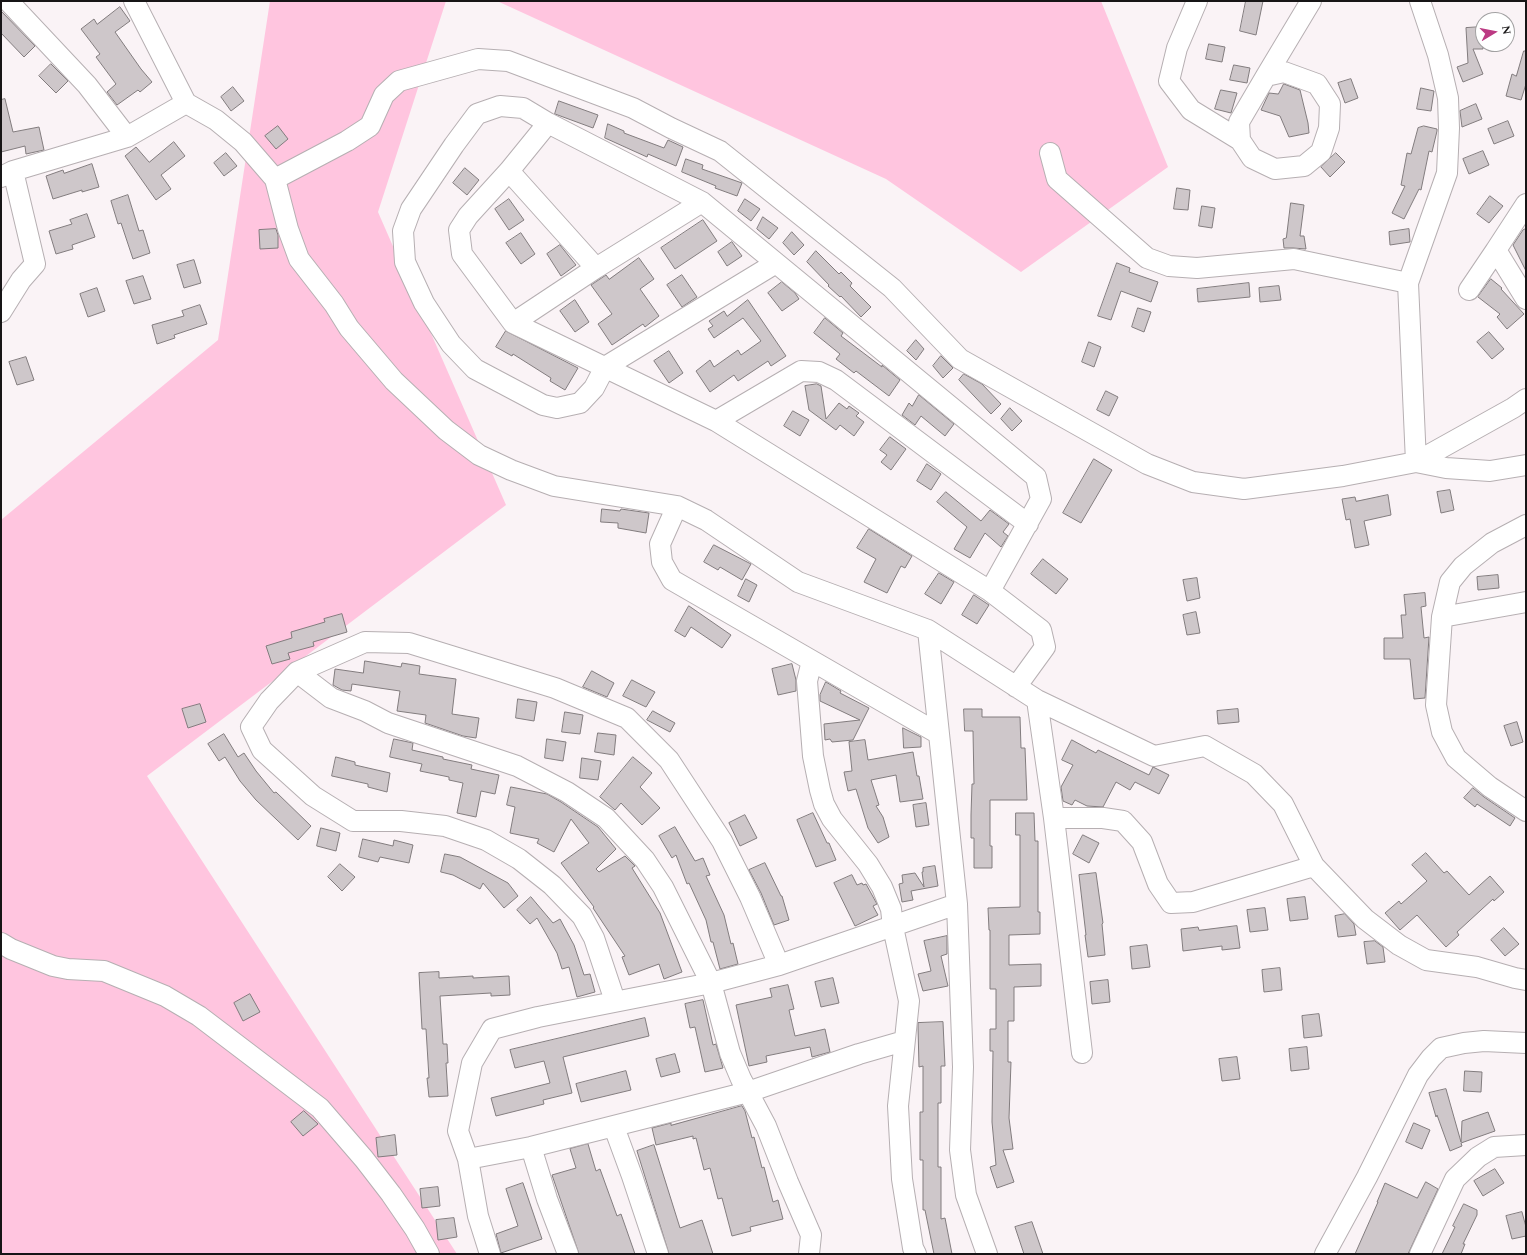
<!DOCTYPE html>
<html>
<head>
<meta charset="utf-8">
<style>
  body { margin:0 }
  #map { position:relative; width:1527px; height:1255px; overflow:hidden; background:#faf3f6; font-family:Spectral,serif }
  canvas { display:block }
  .frame { position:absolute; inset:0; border:2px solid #171516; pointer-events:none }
  .north { position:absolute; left:1475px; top:12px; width:40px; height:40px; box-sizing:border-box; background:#fff; border:1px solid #a2a1a2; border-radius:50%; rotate:80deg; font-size:11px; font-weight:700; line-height:16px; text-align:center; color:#171516 }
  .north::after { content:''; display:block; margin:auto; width:14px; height:18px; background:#bc3a83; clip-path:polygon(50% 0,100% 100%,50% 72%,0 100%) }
</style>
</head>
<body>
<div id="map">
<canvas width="1527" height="1255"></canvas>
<div class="frame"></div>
<div class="north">N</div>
</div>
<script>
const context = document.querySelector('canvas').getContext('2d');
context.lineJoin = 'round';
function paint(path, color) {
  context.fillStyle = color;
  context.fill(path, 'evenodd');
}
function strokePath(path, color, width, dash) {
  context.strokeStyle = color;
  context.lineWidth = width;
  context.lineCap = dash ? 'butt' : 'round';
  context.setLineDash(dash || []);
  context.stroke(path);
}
paint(new Path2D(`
  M270,1H446L378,212L506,505L147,776L457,1254H1V520L218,340Z
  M497,1H1101L1168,167L1021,272L886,179Z`), '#ffc5df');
const building = new Path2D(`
  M1246,1H1263L1256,35L1240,31Z
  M120,7L130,21L115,32L141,69L152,82L140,92L138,90L117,105L107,92L116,84L96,57L100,54L81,29L94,19L97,24Z
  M1,11L35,46L24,57L1,33Z
  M1482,27L1483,49H1473L1483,74L1463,82L1457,67L1468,63L1466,28Z
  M1209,44L1225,47L1222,62L1206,59Z
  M1524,51H1526V84L1521,100L1506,96L1512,74L1516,76Z
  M51,64L68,81L56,93L39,76Z
  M1234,65L1250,68L1247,83L1230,80Z
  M1351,79L1358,98L1345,103L1338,83Z
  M1284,84L1300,90L1308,123L1309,133L1289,137L1280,116L1261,110L1269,93L1278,94Z
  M233,87L244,101L231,111L221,97Z
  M1421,88L1434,91L1431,111L1417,109Z
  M1221,90L1237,93L1231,113L1215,109Z
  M5,99L13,132L39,127L44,150L26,154L25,146L1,152V100Z
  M559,101L598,115L593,128L555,114Z
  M1476,104L1482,119L1462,127L1460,111Z
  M1508,121L1514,136L1494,144L1488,129Z
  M608,124L624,131V133L664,148L668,140L683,147L676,166L648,154L647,157L605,138Z
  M278,126L288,139L276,149L265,136Z
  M1424,126L1437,129V131L1432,152L1429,151L1421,190L1419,189L1404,219L1392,213L1405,186L1401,185L1407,153L1411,154L1418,128Z
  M174,142L185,156L161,175L171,189L156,200L125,156L136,147L149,162Z
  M1483,151L1489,165L1469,174L1463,159Z
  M226,153L237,166L224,176L214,163Z
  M1336,153L1345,162L1330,177L1321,167Z
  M686,159L703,165L702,169L742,183L737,196L715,188L716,186L682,172Z
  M92,164L99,187L82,192V190L53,199L46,176L63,170L64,173Z
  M465,168L479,180L467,195L453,183Z
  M1177,188L1190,190L1188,210L1174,209Z
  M128,195L139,231L143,230L150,253L133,259L121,223L118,224L111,201Z
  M1490,196L1503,206L1489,223L1477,214Z
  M509,199L524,220L509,230L495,209Z
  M745,199L760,209L751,221L738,211Z
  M1291,203L1304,205L1300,236H1304L1306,249L1293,248H1284L1283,239L1286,238Z
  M1202,206L1215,208L1212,228L1199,226Z
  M87,214L95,237L72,245L73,249L56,254L49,231L72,224L70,220Z
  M763,217L778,228L769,239L757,229Z
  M703,220L717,241L675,269L661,248Z
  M276,229L278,235V248L260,249L259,230Z
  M1409,229L1410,242L1390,245L1389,232Z
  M1526,229V271L1513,245L1523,230Z
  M792,232L804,245L794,255L783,243Z
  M521,233L535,254L521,264L506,243Z
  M732,242L742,256L727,266L718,252Z
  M560,245L576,265L561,276L547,254Z
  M816,251L839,274L841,272L852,283L850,286L871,307L861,317L841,296L840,297L828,286L829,285L807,262Z
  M639,258L654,279L640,289L659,316L645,327L643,324L612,345L598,324L612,314L591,285L606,275L609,279Z
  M194,260L201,283L184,288L177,265Z
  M1117,263L1130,268L1129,272L1158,282L1151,302L1121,291L1111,320L1098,316Z
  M682,275L697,297L682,307L667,285Z
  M143,276L151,299L134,304L126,281Z
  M1491,279L1502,288L1501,289L1524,314L1507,329L1497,317L1500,314L1478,297Z
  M782,282L795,293L799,299L782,311L768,293Z
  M1249,283L1250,297L1198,302L1197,289Z
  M1279,286L1281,300L1260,302L1259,288Z
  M97,288L105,311L88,317L80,294Z
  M575,300L589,322L575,332L560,311Z
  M748,300L786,356L771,366L768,361L738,381L734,375L710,392L696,371L710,360L714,367L738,350L741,355L761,341L743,318L714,338L708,329L713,326L709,321L724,311L727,316Z
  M200,305L207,324L174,335L175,338L157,344L152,325L184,316L182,311Z
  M1138,308L1151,312L1144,332L1132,327Z
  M825,318L843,333L841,336L882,367V365L900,380L889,396L856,371L854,373L836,359L840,354L814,333Z
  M506,331L578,368L565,390L550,381L551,378L513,354L512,356L496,347Z
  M1489,332L1504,349L1492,359L1477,342Z
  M916,340L924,349L916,360L907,351Z
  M1089,342L1101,347L1094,367L1082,362Z
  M669,351L683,373L669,383L654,361Z
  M941,356L953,368L943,378L933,366Z
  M26,357L34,380L17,385L9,362Z
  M964,374L982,384L1001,404L991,414L959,380Z
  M817,384L821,386L826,419L839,403L847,409L849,406L859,413L856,416L864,422L854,436L840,425L836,430L809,410L805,386Z
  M1106,391L1118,397L1109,416L1097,410Z
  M919,395L954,424L945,436L921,416L915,425L902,415L909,403L912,406Z
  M1010,408L1022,421L1012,431L1001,419Z
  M793,411L809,420L800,436L784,426Z
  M890,437L906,449L891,470L881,462L887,455L880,450Z
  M1094,459L1112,470L1081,523L1063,513Z
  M927,464L941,474L931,490L917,481Z
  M1450,490L1454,510L1441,513L1437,492Z
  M946,492L981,521L990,510L1009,524L1003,532L1008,536L1001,547L985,533L970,558L954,549L967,527L937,502Z
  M1388,495L1391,515L1364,521L1369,545L1355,548L1350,519L1346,520L1342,499L1355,497L1356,501Z
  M602,509L620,511L621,509L649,513L646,533L618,528V523L601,522Z
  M869,529L912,556L905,568L901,566L887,593L864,582L876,559L857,548Z
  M714,545L751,564L742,580L720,567L718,570L704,562Z
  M1043,559L1068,579L1056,594L1031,574Z
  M939,573L954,582L941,604L925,594Z
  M1498,575L1499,588L1478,590L1477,577Z
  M1197,578L1200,598L1187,601L1183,580Z
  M746,579L757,585L749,602L738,596Z
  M1425,593L1426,606L1421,607L1424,638L1429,637L1425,698L1414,699L1410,659H1384V638H1403L1401,615H1406L1404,595Z
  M974,595L989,605L977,624L962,615Z
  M689,606L731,635L722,648L691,627L685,637L675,631Z
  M1196,612L1200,633L1187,635L1183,615Z
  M342,614L347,632L313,642L314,646L288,653L290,659L272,664L266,646L292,638L291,632L325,622L324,619Z
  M365,661L401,667L402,663L420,666L419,674L456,679L452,714L479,718L476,738L463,736L425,723L426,715L397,711L400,691L352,684L351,691L342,690L333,685L335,669L363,673Z
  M792,664L796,680V691L778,695L772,669Z
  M592,671L614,683L607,697L583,687Z
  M632,680L655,692L646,707L623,696Z
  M826,682L841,691L840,693L869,708L853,740L832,742L830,739L825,740L824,724L860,720L820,701V695Z
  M518,699L537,702L534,721L516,718Z
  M200,704L206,722L188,728L182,709Z
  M964,709H982V717H1020L1021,748H1025L1027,800H990V846H992V868H974V838H971V815L972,784H974L973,731H965Z
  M1238,709L1239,722L1218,724L1217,711Z
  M653,711L675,723L670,732L647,720Z
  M565,712L583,715L580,734L562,732Z
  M1517,722L1523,742L1511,746L1504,726Z
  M903,728L921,737V747L904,748Z
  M598,733L616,735L614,755L595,752Z
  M224,734L238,757L244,753L256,771L274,793L276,792L311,826L298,840L256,800L240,781L225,757L219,761L208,744Z
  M394,739L413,743L412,750L443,757V759L472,765L471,769L499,775L495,794L481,791L476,817L457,813L463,783L449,780V777L420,771L422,764L390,757Z
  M547,739L566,742L563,761L545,758Z
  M865,740L868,760L913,752L917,776H919L923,799L900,802L896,775L871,780L879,805L876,806L883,817L889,837L878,843L868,828L856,789L848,791L844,772L852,771L849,742Z
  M1072,740L1096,753L1098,750L1149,775L1153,767L1169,775L1159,794L1135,782L1130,790L1116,782L1103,807L1087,806L1075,800L1072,805L1063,801L1061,787L1073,765L1062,760Z
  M336,757L355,762V765L390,773L387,792L368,787V784L332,776Z
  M633,757L652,773L640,787L660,808L642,825L621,803L615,810L600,797Z
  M582,758L601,761L598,780L580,778Z
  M511,787L547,794L561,802L598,827L616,849L596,869L599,872L625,856L635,866L632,868L660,913L682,972L664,979L659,964L629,975L622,957L625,956L593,908L594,907L561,863L589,843L571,819L554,852L537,843L539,839L510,833L515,807L507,805Z
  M1473,788L1484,797L1515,818L1510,826L1477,804L1475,807L1464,798Z
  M926,803L929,825L916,827L913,805Z
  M813,813L827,843H829L836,860L816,867L797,820Z
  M1016,813H1034L1035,841H1038V912H1040V934L1009,935V965L1041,964V986L1014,987V1021H1008V1062H1011L1009,1118L1013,1149L1003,1150L1014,1182L997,1188L990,1167L996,1165L992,1122L993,1051H990V1029H996V989H990V930H989L988,908L1020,907V835H1016Z
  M745,815L757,838L740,846L729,823Z
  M675,827L695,861L703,858L710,875L706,876L724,915L731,944L733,943L738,964L720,969L713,942H711L706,920L689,883L687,884L676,855L672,858L659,836Z
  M321,828L340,833L336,851L317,846Z
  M1083,835L1099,843L1089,863L1073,854Z
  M363,839L393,846L394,840L413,845L409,863L380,857L378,862L359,857Z
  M1426,853L1444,873L1447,871L1469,895L1490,876L1504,892L1494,901L1493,899L1457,932L1459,935L1446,947L1417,915L1400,930L1385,913L1399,901L1401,904L1427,881L1412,865Z
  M445,854L460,857L508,883L518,896L504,908L483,883L480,889L453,875L441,872Z
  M765,863L781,896H782L789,920L774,925L761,893L749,870Z
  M340,864L355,877L342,891L328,877Z
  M935,866L938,886L911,891L913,900L902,902L899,884L903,883L902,875L915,873L924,887L922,872H923V868Z
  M1096,873L1103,923L1102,924L1105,955L1088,957L1085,935H1086L1079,875Z
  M852,875L857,885L862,883L863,885L866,884L877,904L873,906L878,915L855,926L834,883Z
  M531,897L553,923L560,919L574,945L584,975L590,974L595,992L577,997L569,967L562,969L557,953L537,918L530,924L517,910Z
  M1305,897L1308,919L1290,921L1287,899Z
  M1265,908L1268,930L1250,932L1247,910Z
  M1345,914L1354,924L1356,935L1338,937L1335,916Z
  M1237,926L1240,948L1222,950V946L1183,951L1181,929L1198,927L1199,930Z
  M1504,928L1519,944L1505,956L1491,940Z
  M947,936V954L941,956L948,986L923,991L918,974L931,971L924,941Z
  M1375,941L1383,947L1385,962L1367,964L1364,942Z
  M1147,945L1150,967L1132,969L1130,947Z
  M1280,968L1282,990L1264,992L1262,970Z
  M439,972V978L473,976V978L509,976L510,995L491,996V993L440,996L443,1044H447L448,1063H446L448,1096L429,1097L427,1078H429L426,1029H422L419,973Z
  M833,978L839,1003L821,1007L815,982Z
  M1108,980L1110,1002L1092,1004L1090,982Z
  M788,985L794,1009L789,1010L795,1036L825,1029L830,1052L812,1057L810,1047L766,1056L767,1062L749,1066L736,1005L772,997L770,989Z
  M250,994L260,1012L243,1021L234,1003Z
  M703,1000L713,1045L716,1044L723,1068L705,1072L695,1027L690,1028L685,1004Z
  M1319,1014L1322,1036L1304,1038L1302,1016Z
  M645,1018L649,1036L563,1057L572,1093L543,1100L544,1104L496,1116L491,1098L550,1083L544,1061L515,1068L510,1050Z
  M943,1022L945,1066H941V1103H938V1167H941V1219L945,1218L952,1254H934L925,1210H923V1160H920V1112H923V1066L919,1067L918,1027V1023Z
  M1307,1047L1309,1069L1291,1071L1289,1049Z
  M675,1054L680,1072L661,1077L656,1059Z
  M1237,1057L1240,1079L1222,1081L1219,1059Z
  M626,1071L631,1090L581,1102L576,1084Z
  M1465,1071L1482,1072L1481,1092L1464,1091Z
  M1446,1089L1461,1142L1462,1121L1488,1112L1495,1131L1461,1143L1462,1146L1450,1151L1437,1115L1436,1117L1429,1093Z
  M742,1106L745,1111L752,1138L754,1137L762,1168L764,1167L773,1202L778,1200L783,1219L750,1227L751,1231L732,1236L722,1198L718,1199L710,1168L704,1170L696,1138L693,1139V1136L656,1145L652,1128L671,1123V1125Z
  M304,1111L318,1124L303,1136L291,1122Z
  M1414,1123L1430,1130L1422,1149L1406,1142Z
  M395,1135L397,1155L378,1157L376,1138Z
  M588,1144L596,1171L600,1169L617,1216L621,1214L635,1254H579L552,1175L576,1168L570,1149Z
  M654,1145L680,1228L702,1220L713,1254H669L637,1151Z
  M1495,1169L1504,1183L1483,1196L1474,1181Z
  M1426,1182L1438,1189L1408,1254H1355L1378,1202H1377L1385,1183L1417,1198Z
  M523,1183L542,1239L501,1253L496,1234L518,1226L506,1189Z
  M438,1187L440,1206L422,1208L420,1189Z
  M1464,1204L1477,1210V1215L1463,1244H1465L1461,1254H1442L1455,1227L1453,1226Z
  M1522,1212L1526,1227V1236L1512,1239L1506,1216Z
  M454,1218L457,1237L438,1240L436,1220Z
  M1032,1222L1043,1254H1024L1015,1227Z`);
paint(building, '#cec7ca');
strokePath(building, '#827c7e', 1);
const minor = new Path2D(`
  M8,1L87,85L127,137
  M134,1L186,103L216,120L243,142L275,179L288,229L299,259L334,304L349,328L394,381L446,430L479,455L511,470L554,486L677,506L706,520L798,582L928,630L1037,700L1154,756L1205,746L1254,774L1283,804L1314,866L1365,919L1399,945L1426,960L1477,967L1515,978L1526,980
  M1197,1L1177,48L1169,81L1191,110L1240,140
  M1266,76L1284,72L1317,84L1330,104L1329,128L1321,152L1304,166L1275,169L1252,158L1240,140L1239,122L1266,76L1311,1
  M548,123L509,171L468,216L459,230L462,254L513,323L716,421L990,591L1041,630L1045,647L1016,687
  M1050,153L1057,179L1147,258L1169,266L1197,268L1294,259L1408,283
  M509,171L596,268
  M1,177L13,171L127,137L186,103
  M275,179L347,141L370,126L384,95L399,81L478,59L508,61L633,108L671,128L720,151L892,288L960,359L1147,464L1193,482L1244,489L1343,476L1416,462L1513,408L1526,399
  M1496,250L1526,204
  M776,263L605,367L594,388L580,403L557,408L543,405L475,369L451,344L424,303L405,262L403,231L411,209L454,145L477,114L500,106L523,108L548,123L702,202L1036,477L1041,499L990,591
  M1469,290L1496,250L1526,299
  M1,312L21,280L35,264L13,171
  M513,323L596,268L702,202
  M716,421L801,371L819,372L836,380L1028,524
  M1416,462L1408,283L1447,173L1449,128L1448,98L1438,55L1420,1
  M1416,462L1446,468L1490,471L1526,465
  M677,506L660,544L662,562L672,580L939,734
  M1526,525L1492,543L1463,566L1450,582L1442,617L1436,705L1442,732L1456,758L1490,787L1526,811
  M1442,617L1526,602
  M928,630L957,904L963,1067L960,1150L966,1195L987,1254
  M812,661L807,681L813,756L820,790L824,804L832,819L868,864L882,887L891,909L893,927L909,1001L898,1106L902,1179L913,1248L916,1254
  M297,672L331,698L365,711L388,723L517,766L567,792L606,818L645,860L663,887L711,983L730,1053L741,1079L766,1126L788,1182L811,1235L809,1254
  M1037,700L1054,818L1082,1053
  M1054,818H1103L1123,821L1142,842L1158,884L1171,903L1193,902L1314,866
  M1,943L11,949L53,966L68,969L104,971L165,996L199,1016L320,1108L364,1159L391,1194L415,1229L429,1254
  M615,1001L594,938L582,916L552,885L519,859L486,840L445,826L401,821H353L313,796L262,750L251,727L269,701L297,672L365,642L409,643L555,688L627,718L669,760L722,841L750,897L779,965
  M614,1127L632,1176L658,1254
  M531,1147L547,1199L568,1254
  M468,1159L531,1147L748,1092L859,1054L904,1041
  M490,1254L478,1216L468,1159L458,1131L472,1063L492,1029L538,1017L711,983L779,965L957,904
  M1325,1254L1367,1177L1418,1075L1431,1058L1441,1048L1464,1043L1484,1041L1526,1043
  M1420,1254L1455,1179L1478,1157L1494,1147L1526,1145`);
strokePath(minor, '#b6afb2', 22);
strokePath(minor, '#fff', 20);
</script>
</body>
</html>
